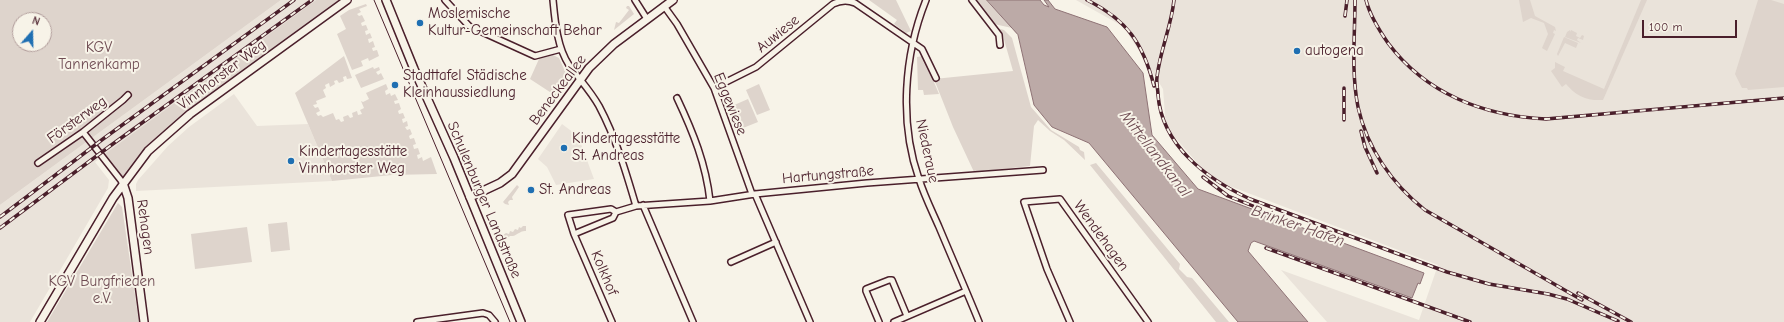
<!DOCTYPE html>
<html>
<head>
<meta charset="utf-8">
<style>
  body { margin:0 }
  #map { position:relative; width:1784px; height:322px; overflow:hidden; background:#f7f3e8; font-family:"Comic Neue",sans-serif }
  canvas { display:block }
  .north { position:absolute; left:12px; top:12px; width:40px; height:40px; box-sizing:border-box; background:#f7f3e8; border:1px solid #b29e9c; border-radius:50%; rotate:20deg; font-size:11px; font-weight:700; line-height:16px; text-align:center; color:#4a1f2b }
  .north::after { content:''; display:block; margin:auto; width:14px; height:18px; background:#1f6fb2; clip-path:polygon(50% 0,100% 100%,50% 72%,0 100%) }
  .scale { position:absolute; left:1642px; top:20px; width:95px; height:18px; box-sizing:border-box; border:2px solid #4a1f2b; border-top:0; padding-left:5px; font-size:12px; line-height:14px; white-space:nowrap; color:#4a1f2b; -webkit-text-stroke:3px #f7f3e8; paint-order:stroke }
</style>
</head>
<body>
<div id="map">
<canvas width="1784" height="322"></canvas>
<div class="north">N</div>
<div class="scale">100 m</div>
</div>
<script>
const context = document.querySelector('canvas').getContext('2d');
context.lineJoin = 'round';
function paint(path, color) {
  context.fillStyle = color;
  context.fill(path, 'evenodd');
}
function strokePath(path, color, width, dash) {
  context.strokeStyle = color;
  context.lineWidth = width;
  context.lineCap = dash ? 'butt' : 'round';
  context.setLineDash(dash || []);
  context.stroke(path);
}
function drawText(font, color, halo, rows, align = 'center') {
  context.font = font + ' "Comic Neue",sans-serif';
  context.lineWidth = 4;
  context.setLineDash([]);
  context.textBaseline = 'middle';
  context.strokeStyle = halo;
  context.fillStyle = color;
  for (const [text, x, y, turn = 0] of rows) {
    context.save();
    context.translate(x, y);
    context.rotate((+turn || 0) * Math.PI / 180);
    context.textAlign = isNaN(turn) ? turn : align;
    if (halo) context.strokeText(text, 0, 0);
    context.fillText(text, 0, 0);
    context.restore();
  }
}
paint(new Path2D(`
  M281,0H316L95,162L109,180L108,188L30,322H0V205Z
  M1076,0H1784V322H1327L1281,270L1419,320L1438,265L1211,179L1166,127L1163,89L1124,27Z
  M234,94L257,126L308,124L332,181L136,191V184L138,180L168,146L189,127Z
  M562,124L578,136L594,179L556,185L547,167L538,159Z`), '#eae3da');
paint(new Path2D(`
  M0,0H281L0,205ZM20,20H44V44H20Z
  M316,0H347L173,128L123,183L102,156Z
  M869,0H896L911,31L906,33L894,24L897,20Z
  M974,0H987L1012,28L994,24Z
  M1519,0H1530L1535,16L1555,27L1556,31L1554,30L1553,33L1555,34L1547,51L1542,48L1548,34L1544,23L1531,18L1523,22Z
  M1641,0H1647L1603,100C1587,101 1576,96 1566,84L1562,87L1551,71L1555,68V62L1565,67L1563,71L1604,89Z
  M1758,0H1771L1784,4V87L1748,90L1747,88H1742L1735,74Z
  M366,4L367,6L359,9L361,12L357,14L359,16L362,15L365,21L361,23L362,26L366,25L368,30L365,31L366,35L370,33L372,38L368,39L369,43L373,41L375,47L372,48L373,51L377,50L379,56L369,61L368,58L361,61L363,66L352,70L337,34L346,29L340,16L349,10Z
  M627,6H629L634,14L614,30L616,22L619,23L629,10L626,8Z
  M997,28L1004,30L1012,38L1031,107L1051,130L1079,147L1080,150L1084,152L1085,160L1064,140L1050,131L1038,120L1034,126L1030,166L974,172L953,127L934,79L1013,71L1003,36Z
  M1570,30V32L1571,30L1577,33L1576,36L1580,38L1582,35L1584,36L1583,40L1578,38L1577,40L1581,43L1565,37L1567,32Z
  M1564,37L1578,43L1576,48L1565,43L1558,56L1557,54Z
  M553,55L559,58L568,78L556,96L530,79L539,59Z
  M344,56L352,78L347,79L346,76L343,77L344,81L339,83L337,80L334,81L335,84L330,87L329,83L325,85L326,88L323,90L326,97L316,101L317,104L313,105L315,108L318,107L320,111L316,113L318,116L321,115L323,117L333,113L336,120L339,119L341,122L344,121L343,117L348,115L350,118L353,117L352,113L357,111L358,115L362,114L360,110L364,108L361,101L363,102L369,99L366,93L386,84L388,89L385,91L386,95L390,93L391,96L395,94L398,100L394,101L395,104L399,103L401,109L398,111L399,114L403,113L405,118L402,119L403,123L407,121L408,126L405,127L407,130L410,129L412,134L409,136L410,139L414,138L416,144L413,145L414,149L418,148L420,154L417,155L418,159L422,157L423,161L431,157L437,174L392,175L332,181L295,93Z
  M923,56L939,94L924,95L923,90H918L917,57Z
  M373,67L374,69L379,67L380,70L376,72L378,75L381,73L384,79L361,88L355,75Z
  M759,84L770,110L757,115L746,90Z
  M748,99L758,122L738,130L731,113L735,112L732,106Z
  M1096,163L1180,264L1179,269L1187,277L1192,278L1229,322H1216L1090,165Z
  M517,185L519,187L512,197L513,200H510L508,202L509,205L505,204L503,202Z
  M118,203L122,207L139,322H47Z
  M496,220H498V227L502,230L499,234L497,235L495,231L496,229L494,222Z
  M287,222L290,250L271,252L268,224Z
  M523,226H526V231C520,230 516,237 510,236L504,240H501L500,237L506,233L509,234L510,231L513,232L515,229L518,230L519,227L521,228Z
  M247,227L252,262L195,269L191,234Z`), '#ded4cc');
const water = new Path2D(`
  M987,0H1040L1044,5L1049,7L1044,0H1048L1055,9L1107,27L1143,73L1152,135L1198,189L1424,273L1420,284L1418,283L1412,298L1254,241L1251,243L1248,251L1308,322H1238L1089,143L1052,127L1034,105L1018,35Z`);
paint(water, '#bcaaa7');
strokePath(water, '#8e7275', 1);
const minor = new Path2D(`
  M445,0L469,26L535,56L561,49
  M553,0C555,21 557,47 569,65C579,79 590,90 599,106C616,138 626,172 636,206
  M635,0L647,19
  M926,0C904,55 899,122 919,179C924,195 932,211 939,227C952,258 966,290 979,322
  M972,0L999,35L1000,45
  M664,6L677,24L714,88L752,194
  M714,88L756,67L833,4C841,0 848,0 855,3L922,49L936,78
  M677,98C693,132 706,164 710,201
  M83,132L123,183
  M38,163L83,132L123,100L128,95
  M755,194L810,322
  M643,205L693,322
  M616,212L613,218L574,234L568,215L611,209L616,212L636,206L710,201L755,194L867,183L1043,170
  M574,234L612,322
  M731,262L776,242
  M417,322L483,313L489,315L495,322
  M879,322L866,291V289L889,280H892L907,316
  M894,322L966,291
  M1070,322L1047,269L1024,202L1060,199L1148,322`);
const tertiary = new Path2D(`
  M123,183L128,198L144,322
  M470,197L500,183L512,174L589,68L614,44L673,0
  M40,322L113,198L148,151L190,114L347,0`);
const secondary = new Path2D(`
  M386,0L414,69L454,158L521,322`);
strokePath(minor, '#4a1f2b', 8);
strokePath(tertiary, '#4a1f2b', 10);
strokePath(secondary, '#4a1f2b', 10);
strokePath(minor, '#f7f3e8', 5);
strokePath(tertiary, '#f7f3e8', 7);
strokePath(secondary, '#f7f3e8', 7);
strokePath(new Path2D(`
  M374,0L510,322`), '#4a1f2b', 1);
const rail = new Path2D(`
  M1087,0C1127,20 1143,43 1154,86
  M1174,0C1171,28 1160,50 1157,77C1156,83 1158,89 1158,95C1162,146 1207,179 1250,199L1447,272L1489,284L1548,294L1567,299L1618,321
  M1355,0C1355,35 1351,72 1358,107C1367,148 1392,184 1425,210L1582,300
  M1366,0C1370,16 1379,30 1388,43C1426,94 1484,116 1546,119L1784,98
  M1345,16L1347,0
  M1344,120V88
  M1361,131L1365,147L1377,173
  M1203,177L1228,196L1253,206
  M0,217L103,139L294,0
  M0,228L110,146L312,0
  M1266,248L1470,322
  M1578,293L1631,322`);
strokePath(rail, '#4a1f2b', 3.5);
strokePath(rail, '#f7f3e8', 2, [6]);
for (const [x, y, r, color] of [
  [420,23,4,"#1f6fb2"],
  [1297,51,4,"#1f6fb2"],
  [395,85,4,"#1f6fb2"],
  [564,148,4,"#1f6fb2"],
  [291,161,4,"#1f6fb2"],
  [531,190,4,"#1f6fb2"]
]) {
  const dot = new Path2D();
  dot.arc(x, y, r, 0, 2 * Math.PI);
  context.fillStyle = color;
  context.fill(dot);
  strokePath(dot, '#f7f3e8', 1.5);
}
drawText('15px', '#4a1f2b', '#f7f3e8', [
  ["Moslemische",428,14],
  ["Kultur-Gemeinschaft Behar",428,31],
  ["autogena",1305,51],
  ["Stadttafel Städische",403,76],
  ["Kleinhaussiedlung",403,93],
  ["Kindertagesstätte",572,139],
  ["St. Andreas",572,156],
  ["Kindertagesstätte",299,152],
  ["Vinnhorster Weg",299,169],
  ["St. Andreas",539,190]
], 'left');
drawText('15px', '#4a1f2b', '#f7f3e8', [
  ["Auwiese",778,34,-39],
  ["Vinnhorster Weg",222,75,-37],
  ["Beneckeallee",558,90,-53],
  ["Eggewiese",730,104,68],
  ["Försterweg",77,120,-36],
  ["Niederaue",927,151,78],
  ["Hartungstraße",828,175,-5],
  ["Schulenburger Landstraße",484,200,67],
  ["Rehagen",145,227,82],
  ["Wendehagen",1101,236,54],
  ["Kolkhof",604,273,67]
]);
drawText('15px', '#6f4c53', '#f7f3e8', [
  ["KGV",99,48],
  ["Tannenkamp",99,65],
  ["KGV Burgfrieden",102,282],
  ["e.V.",102,299]
]);
drawText('italic 16px', '#6c4950', '#f7f3e8', [
  ["Mittellandkanal",1155,154,52],
  ["Brinker Hafen",1298,226,19]
]);
</script>
</body>
</html>
